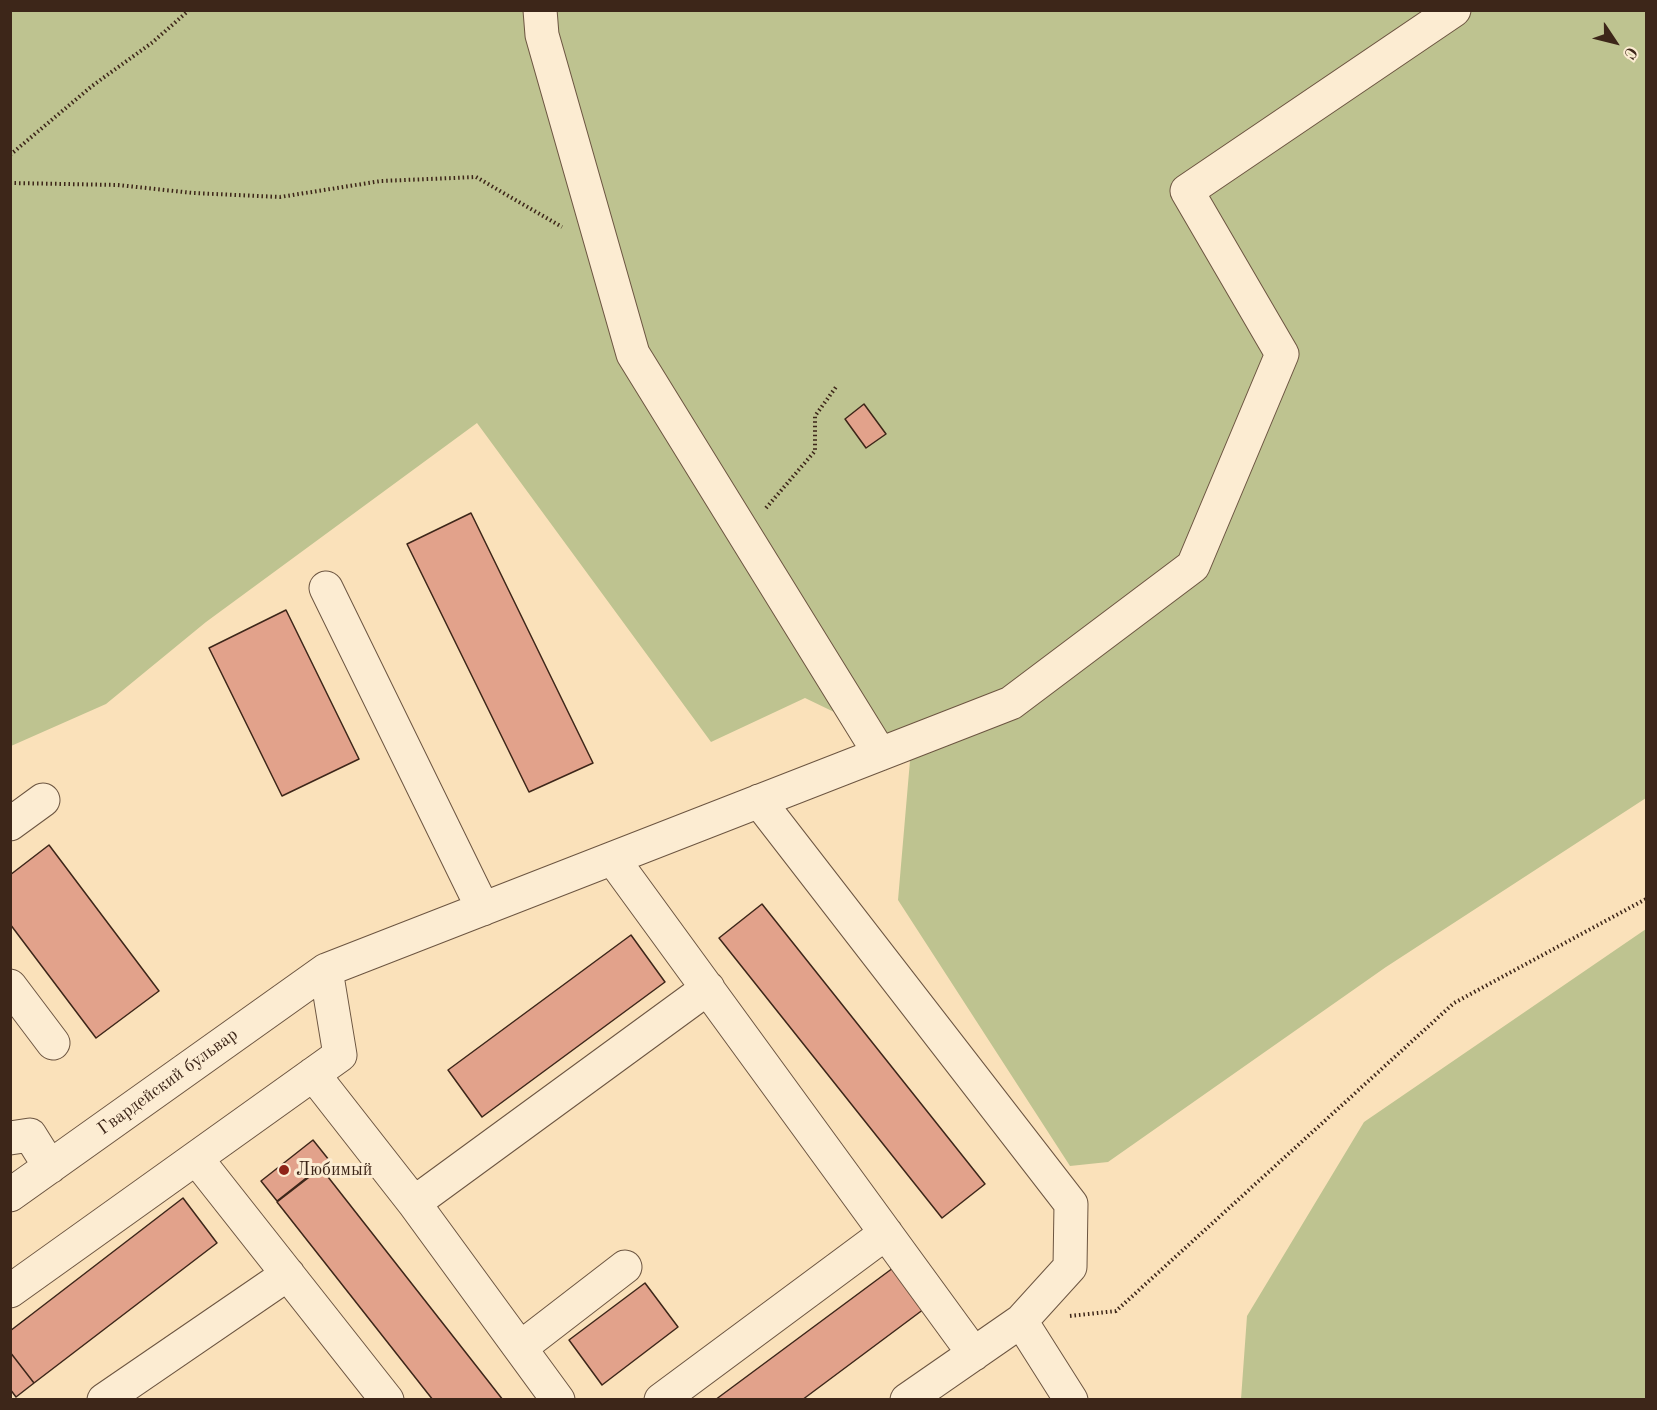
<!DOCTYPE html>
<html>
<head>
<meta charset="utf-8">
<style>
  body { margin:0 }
  #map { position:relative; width:1657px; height:1410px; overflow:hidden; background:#fae1ba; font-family:"Old Standard TT",serif }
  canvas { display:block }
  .frame { position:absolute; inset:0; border:12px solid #3d2619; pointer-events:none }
  .north { position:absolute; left:1585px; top:12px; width:60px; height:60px; -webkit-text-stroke:4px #fcecd2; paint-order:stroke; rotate:125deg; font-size:16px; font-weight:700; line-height:24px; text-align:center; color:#3d2619 }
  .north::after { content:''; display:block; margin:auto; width:21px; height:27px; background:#3d2619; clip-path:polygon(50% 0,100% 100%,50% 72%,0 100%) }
</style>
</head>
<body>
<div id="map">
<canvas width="1657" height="1410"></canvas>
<div class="frame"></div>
<div class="north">С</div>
</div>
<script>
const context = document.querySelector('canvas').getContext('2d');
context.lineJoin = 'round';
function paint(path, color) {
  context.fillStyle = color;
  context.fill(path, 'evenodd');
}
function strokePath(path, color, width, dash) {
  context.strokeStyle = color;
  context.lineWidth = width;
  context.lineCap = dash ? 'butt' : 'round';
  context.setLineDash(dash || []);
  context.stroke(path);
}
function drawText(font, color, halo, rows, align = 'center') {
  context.font = font + ' "Old Standard TT",serif';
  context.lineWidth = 6;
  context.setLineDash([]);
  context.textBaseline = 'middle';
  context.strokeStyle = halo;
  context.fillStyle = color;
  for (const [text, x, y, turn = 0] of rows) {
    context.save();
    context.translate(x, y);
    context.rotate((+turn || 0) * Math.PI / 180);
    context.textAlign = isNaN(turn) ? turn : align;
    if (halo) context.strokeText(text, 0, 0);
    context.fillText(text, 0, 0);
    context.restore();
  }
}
paint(new Path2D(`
  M12,11H1646V798L1386,967L1108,1162L1070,1166L898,900L911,749L805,698L711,742L477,423L206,622L106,704L11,746L10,13Z
  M1646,929V1399H1241L1247,1316L1364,1122Z`), '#bec390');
const building = new Path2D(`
  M864,404L886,434L866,448L845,419Z
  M471,513L593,763L529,792L407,544Z
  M286,610L359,759L282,796L209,648Z
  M49,845L159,991L96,1038L10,924V875Z
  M762,904L985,1184L942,1218L719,938Z
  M631,935L665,982L482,1117L448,1070Z
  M313,1140L329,1160L277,1201L261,1181Z
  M321,1168L503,1400H433L277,1202Z
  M183,1198L217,1243L34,1383L10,1352V1331Z
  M897,1265L928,1306L802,1400H715Z
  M645,1283L678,1327L602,1385L569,1340Z
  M10,1352L34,1383L16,1397L10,1389Z`);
paint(building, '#e2a28b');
strokePath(building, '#3d2619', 1.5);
const minor = new Path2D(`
  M540,10L542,35L633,354L880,754
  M326,588L483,909
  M759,801L1071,1204L1070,1267L1021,1321L907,1400
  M10,824L43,800
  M613,859L974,1354
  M10,986L53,1043
  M313,1074L414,1203
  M10,1138L30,1135L50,1167
  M196,1158L387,1400
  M10,1195L326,970L1011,703L1193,566L1282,354L1187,191L1454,10
  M10,1291L340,1055L326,970
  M1021,1321L1071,1400
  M520,1348L625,1267
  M104,1400L288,1274
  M558,1400L414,1203L708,988
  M661,1400L886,1233`);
strokePath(minor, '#6c5541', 35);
strokePath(new Path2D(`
  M10,155L92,86L153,42L189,10
  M10,183L118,185L193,193L280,197L381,181L476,177L562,227
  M766,508L815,451V416L836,387
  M1070,1316L1116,1311L1454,1003L1646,899`), '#3d2619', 4, [1.5, 3]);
strokePath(minor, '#fcecd2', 33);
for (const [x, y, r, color] of [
  [284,1170,6,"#8f2418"]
]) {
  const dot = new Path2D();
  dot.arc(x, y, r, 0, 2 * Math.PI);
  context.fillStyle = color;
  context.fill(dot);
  strokePath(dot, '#fcecd2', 2);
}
drawText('18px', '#3d2619', '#fcecd2', [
  ["Гвардейский бульвар",168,1082,-36]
]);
drawText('18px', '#3d2619', '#fcecd2', [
  ["Любимый",296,1170]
], 'left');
</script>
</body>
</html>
